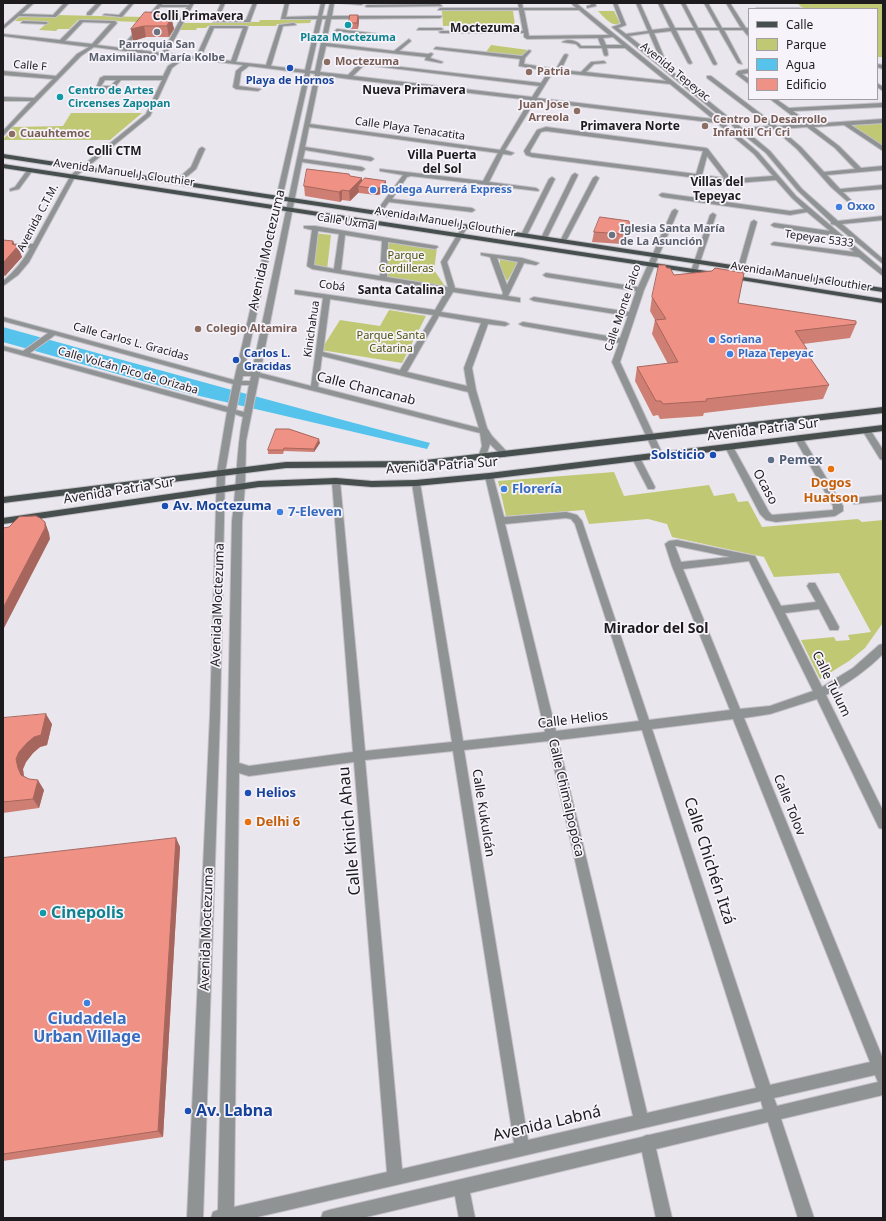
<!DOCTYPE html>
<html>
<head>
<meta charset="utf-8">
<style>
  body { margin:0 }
  #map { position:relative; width:886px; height:1221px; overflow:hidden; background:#eae6ee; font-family:"Noto Sans",sans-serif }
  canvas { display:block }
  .frame { position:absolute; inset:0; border:4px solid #1d1b1e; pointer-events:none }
  .legend { position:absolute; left:748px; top:8px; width:130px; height:92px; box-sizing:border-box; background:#f7f3fb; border:1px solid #a09da3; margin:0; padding:5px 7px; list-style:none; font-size:12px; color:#1d1b1e }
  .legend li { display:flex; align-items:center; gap:8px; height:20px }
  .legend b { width:20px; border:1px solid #a09da3 }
</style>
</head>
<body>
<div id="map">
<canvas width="886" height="1221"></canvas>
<div class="frame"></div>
<ul class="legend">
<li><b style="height:5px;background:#474f4e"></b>Calle</li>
<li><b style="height:11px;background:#c0c874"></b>Parque</li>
<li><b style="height:11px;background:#55c3ec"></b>Agua</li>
<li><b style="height:11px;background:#ef9285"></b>Edificio</li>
</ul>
</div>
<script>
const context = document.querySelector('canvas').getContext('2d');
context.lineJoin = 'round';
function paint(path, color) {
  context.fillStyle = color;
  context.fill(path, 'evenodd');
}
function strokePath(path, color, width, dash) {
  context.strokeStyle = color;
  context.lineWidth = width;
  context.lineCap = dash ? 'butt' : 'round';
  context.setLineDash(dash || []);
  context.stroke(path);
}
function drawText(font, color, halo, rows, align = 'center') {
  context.font = font + ' "Noto Sans",sans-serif';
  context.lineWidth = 3.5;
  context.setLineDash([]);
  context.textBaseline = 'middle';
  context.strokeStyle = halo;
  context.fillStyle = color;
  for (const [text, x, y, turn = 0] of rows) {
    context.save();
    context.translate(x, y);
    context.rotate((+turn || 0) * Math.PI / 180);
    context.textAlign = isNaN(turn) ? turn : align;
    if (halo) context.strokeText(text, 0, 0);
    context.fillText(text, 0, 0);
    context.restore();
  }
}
paint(new Path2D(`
  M797,3H883V57H877V9H804Z
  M442,11H513L515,25L443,26Z
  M598,11H614L620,23C612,28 604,17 598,11Z
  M56,15L145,17L141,22L78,20L69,29H58L56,31L39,30L48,22L15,21L20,16L54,17Z
  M284,19H312L310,23L277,24L276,26H208L206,28H197L196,30H179L182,23H216L217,21L259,22L260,20H284Z
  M491,45L528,50L523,56L486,52Z
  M71,113H142L110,140H3L13,127L63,126Z
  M883,122V146L848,124Z
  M314,233L331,235L327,270L310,266Z
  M385,239L437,248L434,270L447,289L383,279Z
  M500,258L519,261L507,281L500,267Z
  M389,310L426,316L402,363L321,350L340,320L380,326Z
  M614,472L624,496L709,485L714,496L734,493L738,502L748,501L762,527L858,519L862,522L883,520L882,624L865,648L849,661L820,679L801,640L834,637L836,641L850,640L848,635L871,632L839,573L774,577L764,557L672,537L667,524L648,519L589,524L584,510L506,516L498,481Z`), '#c0c874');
paint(new Path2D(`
  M3,327C145,366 288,406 430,443L427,449L178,391L3,342Z`), '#55c3ec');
const minor = new Path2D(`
  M29,3H34L22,14L53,15L64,3H69L56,17L19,16L3,29V26Z
  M97,3H102L91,15H87V13Z
  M130,3H134L122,17L103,15L105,14L119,15Z
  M159,3H163L162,5H189L190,3H194L167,53L196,57L210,26H246L248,27L236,62L266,65L279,25L294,23L296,25L283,26L271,66L305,70L317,19H281L285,3H289L286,17L318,16L321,3H325L322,16H327L330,3H334L332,16H442L440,18L331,19L326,43L394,51L409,39L411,41L399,51L428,54L431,53L433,54L430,58L443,62L441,63L425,60L426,57L326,46L320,72L348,75L359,64L366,63L541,83L549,71L519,66L520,59L434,49L436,47L522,56L529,50L531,51L525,58L524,64L556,69L564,55L566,54L568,55L561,70L581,72L591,62L604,61L606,63L594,64L586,72L666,81L625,48H607L608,55L606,56L604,55L602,48H580L576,44L562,42C567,39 578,40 581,46H601L598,38L527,39L524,37V33H441L439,32L441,31H523L519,10H438L440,8H519L518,3H522L523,8H576L571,3H576L721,120L726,121L612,27L621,24L613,3H617L626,25L618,28L626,34L648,31L636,3H640L652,30L670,28L658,3H662L675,28H694L681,3H685L698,28H718L704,3H708L722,28H741L726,3H730L746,28H749L748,30L749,37L743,30H724L742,64L738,63L719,30H700L717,64L715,65L713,64L695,30H676L692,63L690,64L688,63L671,31L654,33L664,57L658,60L742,128L770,126L707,78V76H711L777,126L803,124L770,99H776L789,108L883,103V107L793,111L810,124L883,119V123L851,125L883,146V151L844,125L814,127L839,146L861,168L883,166V170L827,175L840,189L883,185V189L843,192L851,200L848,202L831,187L797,149L774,129L746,131L770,151L802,189L838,221L883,216V220L842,224L883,259V264L835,225L831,224V222L798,191L766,153L740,132L737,131L731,124H725L758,152L796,196L883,270V276L859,257L772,245L771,244L774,242L854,252L835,236L774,227L771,225L774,223L830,231L807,212L790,215L662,197L659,195L662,193L790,211L804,209L792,198L776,180L736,183L532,157L526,155L524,151L537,130L546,127L706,148L708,149L731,179L773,176L754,154L717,123L535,101L505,150L514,153L511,155L503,154L489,182L536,188L539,190L538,191L411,176L407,177L392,199L472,208L475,210L472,212L389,202L380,214L378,215L375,213L403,175L380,171V169L483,181L498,153L309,127L305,147L371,157L374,159L371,161L305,150L303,159L362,167L365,169L362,171L302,162L260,373L311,386L323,298L295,294V290L435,310L446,291L312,269L307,266L312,230L304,228V226H315L437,246L438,247L435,249L388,242L387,277L448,287L441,262L463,225H467L468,226L447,262L455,288L502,295L503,293L490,257L481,255V253L522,258L539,263L536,265L524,263L508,296L520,298V302L453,292L441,312L505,322L509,324L505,326L488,324L472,368L476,390L487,428L492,436L509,454L505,457L502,456L490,444L485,459H479L478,457L482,446L480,433L259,377L246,441L245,486L242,521L239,763L249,766L353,752L332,481L336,478L340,481L365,751L452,742L412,483L416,480L420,483L463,741L545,732L485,476L489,473L493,476L504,517L566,512L577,515L582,521L649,720L730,710L672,566L665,544L669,541L677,540L755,556L781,606L816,602L807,586L809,583H815L839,627L838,630H830L819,609L785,613L822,687L853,668L879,645L883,644V654C866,671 847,684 826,695L883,811V829L879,828L817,699L770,714L744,718L883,1059V1095L781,1119L814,1218H798L768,1122L656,1149L672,1218H656L642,1152L470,1193L475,1218H459L455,1196L362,1218H321L323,1212L329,1210L642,1137L647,1135H649L763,1109L761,1101L253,1218H211L213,1212L218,1210L232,521C237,486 236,451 243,417L235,414L225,472L220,715L203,1218H187L210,715L217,472L227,412L3,350V346L23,351L48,333L3,321V317L234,380L305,73L249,66L241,72L239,86L261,89L258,91L236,89L233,87L236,71L243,65L185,58L172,68L150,116L75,177L29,262L18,275L3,286V281C15,271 23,261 30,248H3V244H33L71,175L146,114L162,80H121L113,90L96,88L100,78L104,76H163L168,66L180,58L94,47L81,56L3,136V131L31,101H3V97L34,98L53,79L3,75V71L56,76L77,54L89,47L3,36V34L60,40L80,20L115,21L117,23L97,45L121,48ZM160,7H187L162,53L125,48L152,16L177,17L179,16L154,14ZM524,10H579L609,35L529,36ZM322,19H326L315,71H310ZM83,22L111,23L92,44L65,41ZM214,28H243L231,61L201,57ZM649,33L659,56L655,57L629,36ZM613,37L622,45H606L603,38ZM366,65L539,86L532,97L353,76L363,66ZM553,72L670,84L713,119L537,98ZM310,73L315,74L252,371H244ZM320,75L349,79L530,100L500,150L310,124ZM105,80H116L111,86H101ZM807,127L835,148L855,169L824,172L801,147L780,129ZM546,131L703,151L696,174L531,153L530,151L541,132ZM707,156L724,178L702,175ZM318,231L339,234L334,269L314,265ZM345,235L382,241L380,276L341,270ZM497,258L518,262L507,285ZM330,299L433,315L400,370L323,352ZM439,316L481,323L464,368L467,386L407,372ZM55,335L233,384L228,407L30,353ZM322,356L468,392L479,428L318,387ZM243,376H251L250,381H242ZM241,385H249L244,412L236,410ZM566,518L571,519L575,524L639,721L556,731L505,524ZM675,546H677L730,557L681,562ZM749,561L813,691L770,706L740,709L683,569ZM733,719L870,1062L770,1085L652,729ZM642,730L756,1088L647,1113L558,740ZM548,741L633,1116L528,1140L464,750ZM453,751L514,1143L402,1169L365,760ZM354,762L387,1172L234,1207L239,773L249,776ZM875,1075L878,1082L777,1106L774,1098Z
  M221,3H225L218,20H246L253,3H257L250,22H213Z
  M338,3H362L363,4L361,5Z
  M591,3H595L596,6L587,8V6L591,5Z
  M440,4L442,6L367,7L365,6L367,5Z
  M757,8H800L802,9H755Z
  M23,21L46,22L48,23L46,24L21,23Z
  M419,28H441L443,29L441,30H417Z
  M337,29L379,34L381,35L379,36L335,31Z
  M877,64L883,65V69L877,67Z
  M749,69V73L742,74L749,79V84L736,74L738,71Z
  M877,83L883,87V91L877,87Z
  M202,147L205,149L196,169L178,184H174V182L191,167L199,149Z
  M28,169L33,170L19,189L10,191V189L15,187Z
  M575,173L578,175L547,238L542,239L541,238L572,175Z
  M596,176L599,178L566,241L561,242L560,241L593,178Z
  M552,177L555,179L527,235L522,236L521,235L549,179Z
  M675,209L678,211L644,290L620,362L663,455L659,458L655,455L612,362L619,343L523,326L519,324L523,322L620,338L628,316L534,301L530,299L534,297L629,312L636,291L546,277L543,275L546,273L638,287L672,211Z
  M713,213L716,215L697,271L692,272L691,271L710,215Z
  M754,220L757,222L741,278L736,279L735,278L751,222Z
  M866,427L869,428L883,450V460L880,459L862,430Z
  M799,436L803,439L843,506V511L835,516L776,522L766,520L760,514L725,447L729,444L732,445L769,512L772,515L833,510V506L795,439Z
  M636,455L640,458L655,487L654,489H648L647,487L632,458Z
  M883,495V501L854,504L850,501L854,498Z`);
const major = new Path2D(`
  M3,154L883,288V292L3,158Z
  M3,164L713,272L716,274L713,276L3,168Z
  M730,275L883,299V303L728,278L727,277Z
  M883,407V413L417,467L286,468L3,503V497L286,462L417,461Z
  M883,425V431L489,479L416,486L372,487L336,484L259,487L3,524V518L259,481L336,478L372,481L416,480L489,473Z`);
strokePath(minor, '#c5c1c9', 2);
strokePath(major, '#c5c1c9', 2);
paint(minor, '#8f9393');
paint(major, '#474f4e');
paint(new Path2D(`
  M167,13V17H171L174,29L169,37H146L133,41L131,29Z
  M359,20L358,29H349V23Z
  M350,176L362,182L386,187L381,194L376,195L359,193V192L350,201L342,200L340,202L305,196L304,186Z
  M630,229L628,239L621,240V244L592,242L594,232Z
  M3,240L13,241L15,245L22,257L5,276L3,275Z
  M667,268L674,275L738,303L856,324L850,338L803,344L807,349L806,353L829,385L823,399L704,413L703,416L660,419L658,415L653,416L635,381L637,367L668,364L652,334L655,320L650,311L652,297Z
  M320,443L314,452L284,451L283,454H268V450Z
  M3,718L52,724L47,745L40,747L33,753L26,762L23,769L24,776L44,790L39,808L3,813Z
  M176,838L180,847L163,1137L3,1161V858Z`), '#ce7e72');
paint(new Path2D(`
  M167,13L168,22L171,17L174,29L169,37L167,26L164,17Z
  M358,15L359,20L358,29L357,23Z
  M144,26L146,37L133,41L131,29Z
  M362,178V187L358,186L359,192L350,201L349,191Z
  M386,181V187L381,194L376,195V189Z
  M342,190V200L340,202L339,192Z
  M13,241L16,248L18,246L22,257L5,276L3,270V263Z
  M319,439L320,443L314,452V449Z
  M45,522L49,533L50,539L3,630V608Z
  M46,714L52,724L47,745L40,747L33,753L26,762L23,769L24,778L21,775L18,768L16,759L19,752Z
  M38,780L44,790L39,808L33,799Z
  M176,838L180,847L163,1137L158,1131Z`), '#a7665d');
const building = new Path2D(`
  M145,12L167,13L164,17H171L167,26H144L131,29Z
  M350,15H358L357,23H349Z
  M307,169L349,174L350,176L362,178L349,191L342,190L339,192L304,186Z
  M365,178L386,181L381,187L376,189L358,186Z
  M600,217L629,221L630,229H623L622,234L594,232Z
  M3,240L13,241L12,244L18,246L3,263Z
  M659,265H665L667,268H670L674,275L712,271L715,268L744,273L738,303L856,321V324L795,331L807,349H804L829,385L706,399L707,401L663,404L661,401H656L637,367L678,362L655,320L666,319L652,297Z
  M276,429H289L319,439L314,449L284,448L283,450H268Z
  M36,516L40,518L45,522V528L3,608V528L9,527L19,517Z
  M46,714L41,735L34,737L27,743L19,752L16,759L18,768L21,775L29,779L38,780L33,799L3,802V718Z
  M176,838L158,1131L3,1154V858Z`);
paint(building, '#ef9285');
strokePath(building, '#a7665d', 1);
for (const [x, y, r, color] of [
  [348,25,4,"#0f9aa8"],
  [157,32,4,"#6b7280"],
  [327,62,4,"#8d6e63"],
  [290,68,4,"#1a4fb4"],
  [529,72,4,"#8d6e63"],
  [60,97,4,"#0f9aa8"],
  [577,111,4,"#8d6e63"],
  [705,126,4,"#8d6e63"],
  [12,134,4,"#8d6e63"],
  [373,190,4,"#3f7fe0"],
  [839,207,4,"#3f7fe0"],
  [612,235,4,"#6b7280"],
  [198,329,4,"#8d6e63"],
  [712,340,4,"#3f7fe0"],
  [730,354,4,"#3f7fe0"],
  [236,360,4,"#1a4fb4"],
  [713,455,4,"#1a4fb4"],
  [771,460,4,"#5c6f8a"],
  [831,469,4,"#e8710a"],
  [504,489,4,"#3f7fe0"],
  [165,506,4,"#1a4fb4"],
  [280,512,4,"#3f7fe0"],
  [248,793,4,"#1a4fb4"],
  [248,822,4,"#e8710a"],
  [43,913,4,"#0f9aa8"],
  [87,1003,4,"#3f7fe0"],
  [188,1111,4,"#1a4fb4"]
]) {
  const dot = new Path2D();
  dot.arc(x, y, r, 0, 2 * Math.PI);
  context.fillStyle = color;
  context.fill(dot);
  strokePath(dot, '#f7f3fb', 1.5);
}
drawText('bold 11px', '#0d838f', '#f7f3fb', [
  ["Plaza Moctezuma",348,38],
  ["Centro de Artes",68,91,"left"],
  ["Circenses Zapopan",68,104,"left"]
]);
drawText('bold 11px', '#5b616d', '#f7f3fb', [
  ["Parroquia San",157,45],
  ["Maximiliano María Kolbe",157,58],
  ["Iglesia Santa María",620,229,"left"],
  ["de La Asunción",620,242,"left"]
]);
drawText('bold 11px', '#785e54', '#f7f3fb', [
  ["Moctezuma",335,62],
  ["Patria",537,72],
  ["Juan Jose",569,105,"right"],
  ["Arreola",569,118,"right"],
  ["Centro De Desarrollo",713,120],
  ["Infantil Cri Cri",713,133],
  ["Cuauhtemoc",20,134],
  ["Colegio Altamira",206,329]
], 'left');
drawText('11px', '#1d1b1e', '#f7f3fb', [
  ["Calle F",30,66,5],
  ["Avenida Tepeyac",675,72,39],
  ["Calle Playa Tenacatita",410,129,8],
  ["Avenida Manuel J. Clouthier",124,173,8],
  ["Avenida C.T.M.",38,218,-62],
  ["Calle Uxmal",347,222,9],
  ["Avenida Manuel J. Clouthier",445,222,9],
  ["Tepeyac 5333",819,239,8],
  ["Avenida Manuel J. Clouthier",801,277,9],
  ["Cobá",332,286,8],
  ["Calle Monte Falco",623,308,-71],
  ["Kinichahua",312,329,-82],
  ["Calle Carlos L. Gracidas",131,342,15],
  ["Calle Volcán Pico de Orizaba",128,371,16]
]);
drawText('bold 11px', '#164399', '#f7f3fb', [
  ["Playa de Hornos",290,81],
  ["Carlos L.",244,354,"left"],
  ["Gracidas",244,367,"left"]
]);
drawText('bold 11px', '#366cbe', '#f7f3fb', [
  ["Bodega Aurrerá Express",381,190],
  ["Oxxo",847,207],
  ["Soriana",720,340],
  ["Plaza Tepeyac",738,354]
], 'left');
drawText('11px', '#4e530f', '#f7f3fb', [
  ["Parque",406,256],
  ["Cordilleras",406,269],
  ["Parque Santa",391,336],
  ["Catarina",391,349]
]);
drawText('bold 12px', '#1d1b1e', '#f7f3fb', [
  ["Colli Primavera",198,17],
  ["Moctezuma",485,29],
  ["Nueva Primavera",414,91],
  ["Primavera Norte",630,127],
  ["Colli CTM",114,152],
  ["Villa Puerta",442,156],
  ["del Sol",442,170],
  ["Villas del",717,183],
  ["Tepeyac",717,197],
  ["Santa Catalina",401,291]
]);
drawText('13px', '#1d1b1e', '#f7f3fb', [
  ["Avenida Moctezuma",267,250,-77],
  ["Calle Chancanab",366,389,14],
  ["Avenida Patria Sur",763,430,-7],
  ["Avenida Patria Sur",442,466,-4],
  ["Ocaso",765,487,62],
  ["Avenida Patria Sur",119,491,-9],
  ["Avenida Moctezuma",218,605,-88],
  ["Calle Tulum",831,684,64],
  ["Calle Helios",573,720,-7],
  ["Calle Chimalpopóca",566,798,77],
  ["Calle Tolov",789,805,68],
  ["Calle Kukulcán",483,813,81],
  ["Avenida Moctezuma",207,929,-88]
]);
drawText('bold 13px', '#164399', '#f7f3fb', [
  ["Solsticio",705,455,"right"],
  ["Av. Moctezuma",173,506],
  ["Helios",256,793]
], 'left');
drawText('bold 13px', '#4e5e75', '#f7f3fb', [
  ["Pemex",779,460]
], 'left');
drawText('bold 13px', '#c56008', '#f7f3fb', [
  ["Dogos",831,483],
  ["Huatson",831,498],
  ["Delhi 6",256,822,"left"]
]);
drawText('bold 13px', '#366cbe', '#f7f3fb', [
  ["Florería",512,489],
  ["7-Eleven",288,512]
], 'left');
drawText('bold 14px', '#1d1b1e', '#f7f3fb', [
  ["Mirador del Sol",656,629]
]);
drawText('16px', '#1d1b1e', '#f7f3fb', [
  ["Calle Kinich Ahau",350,831,-95],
  ["Calle Chichén Itzá",709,861,72],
  ["Avenida Labná",547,1124,-13]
]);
drawText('bold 16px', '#0d838f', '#f7f3fb', [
  ["Cinepolis",51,913]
], 'left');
drawText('bold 16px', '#366cbe', '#f7f3fb', [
  ["Ciudadela",87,1019],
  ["Urban Village",87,1037]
]);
drawText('bold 16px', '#164399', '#f7f3fb', [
  ["Av. Labna",196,1111]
], 'left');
</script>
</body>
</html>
